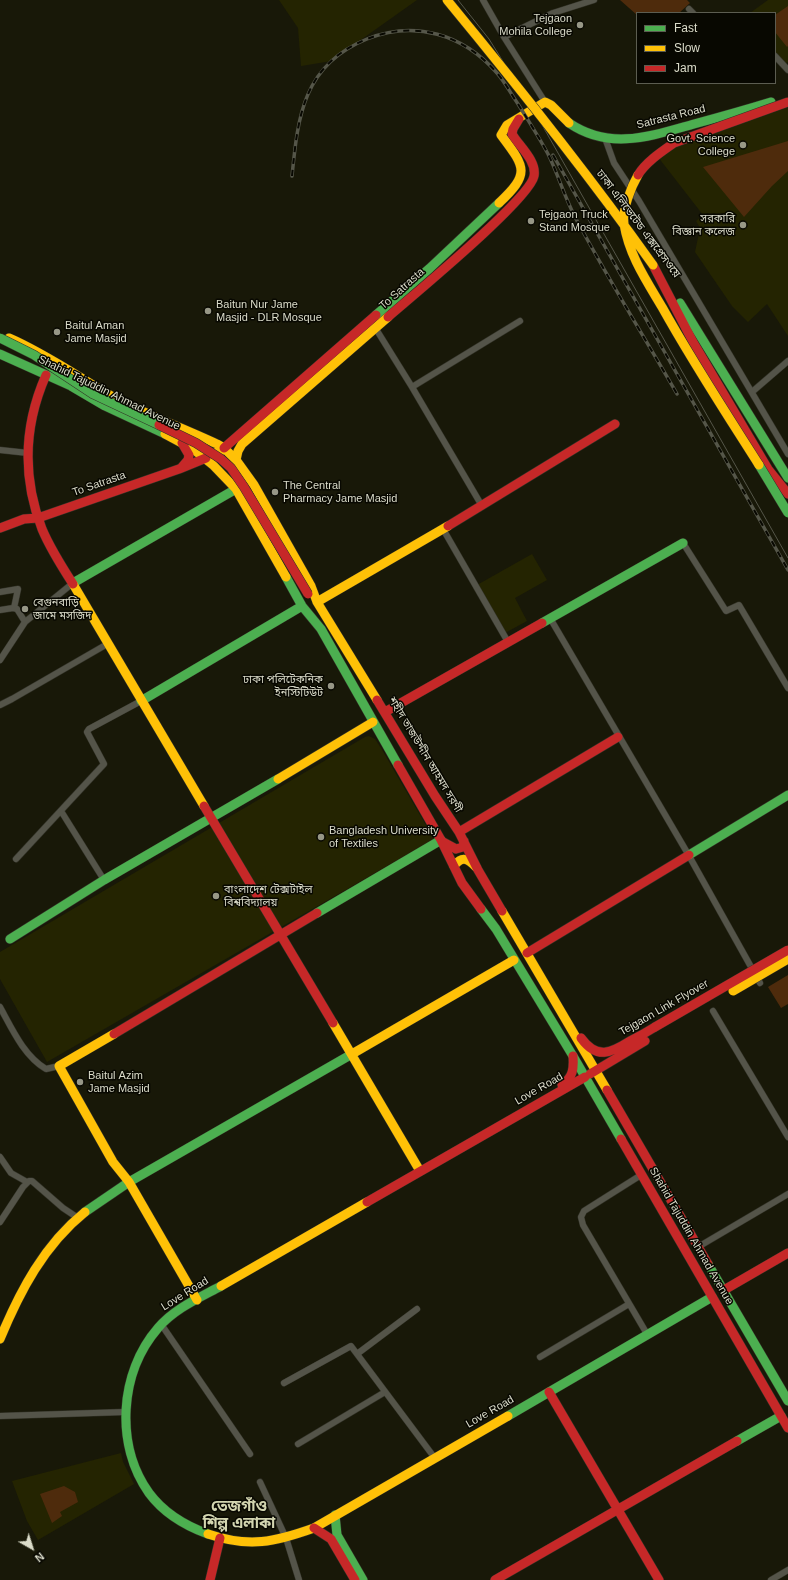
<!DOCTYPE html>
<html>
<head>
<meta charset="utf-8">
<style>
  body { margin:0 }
  #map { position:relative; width:788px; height:1580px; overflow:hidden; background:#181808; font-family:Arial,sans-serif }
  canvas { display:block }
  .legend { position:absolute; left:636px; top:12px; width:140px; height:72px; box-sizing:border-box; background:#080801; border:1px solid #5c5d51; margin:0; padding:5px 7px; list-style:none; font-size:12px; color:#dbdcca }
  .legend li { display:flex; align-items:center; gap:8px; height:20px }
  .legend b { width:20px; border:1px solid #5c5d51 }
  .north { position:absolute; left:12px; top:1528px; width:40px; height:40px; -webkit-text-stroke:3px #080801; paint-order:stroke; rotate:141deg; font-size:11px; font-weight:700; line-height:16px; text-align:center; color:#dbdcca }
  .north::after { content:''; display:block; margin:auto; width:14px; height:18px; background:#dbdcca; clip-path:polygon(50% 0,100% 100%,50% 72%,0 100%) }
</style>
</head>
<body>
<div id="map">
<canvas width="788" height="1580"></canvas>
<ul class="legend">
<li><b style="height:5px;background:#4caf50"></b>Fast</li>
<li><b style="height:5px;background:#ffc107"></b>Slow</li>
<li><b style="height:5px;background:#c62828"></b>Jam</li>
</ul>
<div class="north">N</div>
</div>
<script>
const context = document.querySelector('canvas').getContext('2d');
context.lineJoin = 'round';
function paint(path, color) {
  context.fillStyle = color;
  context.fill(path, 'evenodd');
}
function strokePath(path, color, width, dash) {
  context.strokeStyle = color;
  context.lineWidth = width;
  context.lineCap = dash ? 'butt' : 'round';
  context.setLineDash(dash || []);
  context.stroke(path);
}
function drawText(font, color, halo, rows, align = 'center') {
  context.font = font + ' Arial,"Noto Sans Bengali",sans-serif';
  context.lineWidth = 3;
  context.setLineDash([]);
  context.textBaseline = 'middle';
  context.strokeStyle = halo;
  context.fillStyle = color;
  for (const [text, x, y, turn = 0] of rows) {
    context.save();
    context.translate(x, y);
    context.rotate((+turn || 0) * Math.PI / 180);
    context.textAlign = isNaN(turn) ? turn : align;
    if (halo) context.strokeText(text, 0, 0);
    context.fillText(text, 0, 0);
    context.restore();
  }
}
paint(new Path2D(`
  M279,0H417L331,61L301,66L298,28Z
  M768,0H788V62L785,64L775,54V13H750Z
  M788,107V336L767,304L748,322L732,306L695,252L700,228L696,221L703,215L658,157L663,152Z
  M532,554L547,580L515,598L527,621L505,633L477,585Z
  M369,736L375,739L381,748L434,839L47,1062L0,979V952L365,737Z
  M121,1453L123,1462L134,1484L38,1540L27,1521L12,1481Z`), '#242401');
paint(new Path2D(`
  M620,0H687L690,3L679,13H637V15Z
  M788,6V46L787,47L775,32V15Z
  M788,141V171L772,186L744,217L703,167Z
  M788,975V1004L781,1008L768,987Z
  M64,1486L75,1492L78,1502L60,1512L62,1516L52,1523L40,1494Z`), '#4e2b0c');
const street = new Path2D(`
  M483,0L504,37L545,102
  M689,9L693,13
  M504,37L553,13L594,0
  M775,56L788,70
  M605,138L614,163L639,201L788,454
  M376,329L412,387L482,506
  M412,387L520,321
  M752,392L788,361
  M0,450L28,453
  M443,529L508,642
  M683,543L726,611L739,605L788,688
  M0,592L18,589L14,608
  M0,610L13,608L17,609L25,622
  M550,618L688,854L760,983
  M0,660L25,622L73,583
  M0,705L12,699L109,643
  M61,811L104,880
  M16,859L104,764L87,732L89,729L141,701
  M0,1007C12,1029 24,1056 46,1069L59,1066
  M713,1011L788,1137
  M0,1157L11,1173L27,1182
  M641,1175L584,1211L581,1217L583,1225L647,1334
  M0,1222L23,1187L29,1181H32L63,1208L78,1218
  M698,1247L788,1194
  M161,1324L250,1454
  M357,1354L417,1309
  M540,1357L629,1304
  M284,1383L351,1346L434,1457
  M0,1416L125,1412
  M298,1444L385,1392
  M260,1482L286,1538L299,1580
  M771,1580L788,1570`);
const fast = new Path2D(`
  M569,123C610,151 651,136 694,124C720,117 745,110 771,102
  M680,303L788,478
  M376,315L430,268L499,203
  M0,354L71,386L105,406L165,434
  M286,577L302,606L321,629L398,765
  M73,583L236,489
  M542,623L683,543
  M141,701L302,606
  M689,855L788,795
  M481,909L496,929L573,1056L621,1139
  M317,913L441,840
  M10,939L104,880L278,779
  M85,1212L129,1182L352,1054
  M708,1264L788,1401
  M508,1416L712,1297
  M737,1441L781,1416
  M335,1515L337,1535L363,1580
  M208,1534C186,1526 163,1512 149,1493C115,1445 119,1373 158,1328C174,1309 199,1298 221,1286`);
const slow = new Path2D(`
  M499,203C531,173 525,167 501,135L507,125L545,102L551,105L569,123
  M9,338C46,354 78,377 113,397C147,415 183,428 217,444L224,448L221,451
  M165,434L193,449L213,465L236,489L286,577
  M207,458L224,448L236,460L254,485L311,586L317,602L377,700
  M236,460L238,451L242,444L388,317
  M73,584L204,806
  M317,602L448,526
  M278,779L373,722
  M454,866C462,856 467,858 476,867
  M502,911L607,1090
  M333,1023L420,1171
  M114,1034L59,1066L113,1162L129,1182L197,1300
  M352,1054L514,960
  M221,1286L367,1202
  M0,1339C20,1291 44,1245 85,1212
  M208,1534C249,1548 275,1542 314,1528L508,1416`);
const jam = new Path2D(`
  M653,265L693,342L768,469L788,494
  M388,317C412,296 530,199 534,176C537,161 519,146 512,134L513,129L519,119
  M46,375C24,425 22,477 42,529C50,548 62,567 73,584
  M182,443L189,455L188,460L182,467
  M224,448L376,315
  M448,526L615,424
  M0,528L24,519L38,518L179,469L206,458
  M377,700L435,796L459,832L478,870L502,911
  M385,712L542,623
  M398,765L441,840L462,883L481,909
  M204,806L333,1023
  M459,832L618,737
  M443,842L456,849L463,847L464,841
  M527,953L689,855
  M114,1034L317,913
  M581,1038C597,1060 611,1053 630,1041C638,1037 647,1032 655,1027
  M590,1074L645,1041
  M562,1085C573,1077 574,1069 573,1056
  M607,1090L708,1264
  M621,1139L788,1428
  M367,1202L585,1077
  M724,1290L788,1253
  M549,1392L659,1580
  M314,1528L331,1539L355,1580
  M210,1580L220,1538
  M495,1580L737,1441`);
strokePath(street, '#333328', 7);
strokePath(fast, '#333328', 10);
strokePath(slow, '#333328', 10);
strokePath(jam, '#333328', 10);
strokePath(street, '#545449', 6);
strokePath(fast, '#4caf50', 9);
strokePath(slow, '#ffc107', 9);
strokePath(jam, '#c62828', 9);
strokePath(new Path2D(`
  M458,0L489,39L537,116L788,558`), '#555649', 1);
const rail = new Path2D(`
  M451,0L484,42L508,79
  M553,155L788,570
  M292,176C298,116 303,65 367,39C415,20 463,34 497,73C505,82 511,94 518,104C528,120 539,137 548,154C558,174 564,196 575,217C607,277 643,335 677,394`);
strokePath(rail, '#555649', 3.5);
strokePath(rail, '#080801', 2, [6]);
const fastBridge = new Path2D(`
  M0,338L34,355L93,394L159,425
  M759,465L788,513`);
const slowBridge = new Path2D(`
  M447,0C518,86 588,174 653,265
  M638,175C631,187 622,210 624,224C629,255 646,280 662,307C692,361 726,413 759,465
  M733,991L788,959`);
const jamBridge = new Path2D(`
  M638,175C646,162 661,152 674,143L788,102
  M159,425L196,443L221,459L231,468L244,487L308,594
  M655,1027L788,950`);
strokePath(fastBridge, '#333328', 10, []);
strokePath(slowBridge, '#333328', 10, []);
strokePath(jamBridge, '#333328', 10, []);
strokePath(fastBridge, '#4caf50', 9);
strokePath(slowBridge, '#ffc107', 9);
strokePath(jamBridge, '#c62828', 9);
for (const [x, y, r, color] of [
  [580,25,4,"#979786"],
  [743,145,4,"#979786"],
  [531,221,4,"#979786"],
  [743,225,4,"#979786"],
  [208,311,4,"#979786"],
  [57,332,4,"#979786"],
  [275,492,4,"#979786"],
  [25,609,4,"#979786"],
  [331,686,4,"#979786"],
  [321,837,4,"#979786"],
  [216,896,4,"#979786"],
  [80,1082,4,"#979786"]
]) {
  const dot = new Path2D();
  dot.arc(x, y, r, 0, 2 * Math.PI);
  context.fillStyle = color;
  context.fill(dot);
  strokePath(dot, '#080801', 1.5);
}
drawText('11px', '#dbdcca', '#080801', [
  ["Tejgaon",572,19,"right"],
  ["Mohila College",572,32,"right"],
  ["Govt. Science",735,139,"right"],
  ["College",735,152,"right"],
  ["Tejgaon Truck",539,215],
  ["Stand Mosque",539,228],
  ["সরকারি",735,219,"right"],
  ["বিজ্ঞান কলেজ",735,232,"right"],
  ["Baitun Nur Jame",216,305],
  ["Masjid - DLR Mosque",216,318],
  ["Baitul Aman",65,326],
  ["Jame Masjid",65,339],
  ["The Central",283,486],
  ["Pharmacy Jame Masjid",283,499],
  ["বেগুনবাড়ি",33,603],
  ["জামে মসজিদ",33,616],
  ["ঢাকা পলিটেকনিক",323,680,"right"],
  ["ইনস্টিটিউট",323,693,"right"],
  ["Bangladesh University",329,831],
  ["of Textiles",329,844],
  ["বাংলাদেশ টেক্সটাইল",224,890],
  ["বিশ্ববিদ্যালয়",224,903],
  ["Baitul Azim",88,1076],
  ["Jame Masjid",88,1089]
], 'left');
drawText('11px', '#dbdcca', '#080801', [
  ["Satrasta Road",671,117,-14],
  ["ঢাকা এলিভেটেড এক্সপ্রেসওয়ে",638,224,53],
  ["To Satrasta",402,289,-42],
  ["Shahid Tajuddin Ahmad Avenue",109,393,26],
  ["To Satrasta",99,484,-19],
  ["শহীদ তাজউদ্দীন আহমদ সরণী",425,755,59],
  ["Tejgaon Link Flyover",664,1008,-30],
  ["Love Road",539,1089,-30],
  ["Shahid Tajuddin Ahmad Avenue",691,1236,60],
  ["Love Road",185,1294,-32],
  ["Love Road",490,1412,-30]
]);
drawText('bold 15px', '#d3d5b0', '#080801', [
  ["তেজগাঁও",239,1507],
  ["শিল্প এলাকা",239,1524]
]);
</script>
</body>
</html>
